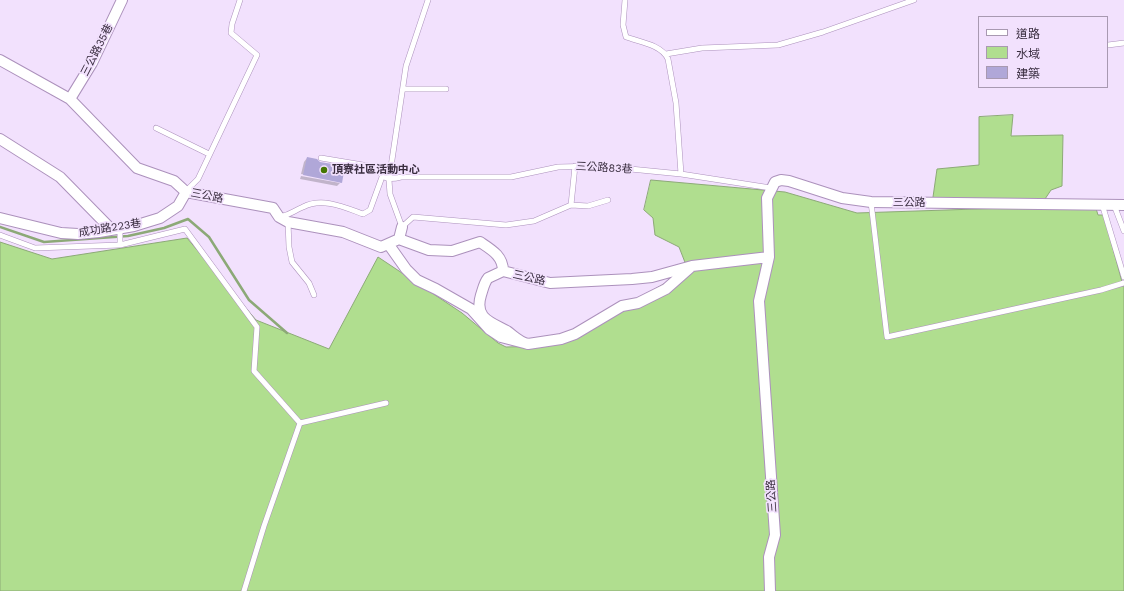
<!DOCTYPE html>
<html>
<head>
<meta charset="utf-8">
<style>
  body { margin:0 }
  #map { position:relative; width:1124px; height:591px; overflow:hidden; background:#f2e1fd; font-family:"Work Sans","Noto Sans TC",sans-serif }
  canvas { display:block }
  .legend { position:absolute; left:978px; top:16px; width:130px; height:72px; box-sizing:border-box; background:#f2e1fd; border:1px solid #a899b1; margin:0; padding:5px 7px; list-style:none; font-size:12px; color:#392d3f }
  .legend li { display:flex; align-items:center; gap:8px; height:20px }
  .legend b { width:20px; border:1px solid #a899b1 }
</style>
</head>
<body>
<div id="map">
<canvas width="1124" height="591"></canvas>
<ul class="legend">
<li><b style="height:5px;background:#fff"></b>道路</li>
<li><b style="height:11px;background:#b0de8f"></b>水域</li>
<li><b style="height:11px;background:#b0a7d8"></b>建築</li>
</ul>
</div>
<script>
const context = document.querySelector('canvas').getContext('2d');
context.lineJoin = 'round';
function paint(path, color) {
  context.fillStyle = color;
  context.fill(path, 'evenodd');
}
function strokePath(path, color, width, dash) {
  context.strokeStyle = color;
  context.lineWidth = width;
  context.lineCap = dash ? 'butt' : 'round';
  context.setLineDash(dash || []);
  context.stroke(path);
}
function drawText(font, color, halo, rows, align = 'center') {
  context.font = font + ' "Work Sans","Noto Sans TC",sans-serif';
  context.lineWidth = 3.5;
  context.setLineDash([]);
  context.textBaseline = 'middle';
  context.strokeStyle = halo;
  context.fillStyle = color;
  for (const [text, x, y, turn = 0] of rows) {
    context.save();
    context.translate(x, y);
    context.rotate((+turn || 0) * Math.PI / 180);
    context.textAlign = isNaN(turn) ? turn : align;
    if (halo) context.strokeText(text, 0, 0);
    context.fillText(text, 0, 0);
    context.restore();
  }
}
const water = new Path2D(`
  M1013,115L1011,136L1063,135L1062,186L1051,190L1043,202L932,204L937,169L979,165V117Z
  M651,180L785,192L857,213L1095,205L1098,215H1104L1122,282L1124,283V591H0V242L52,259L187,238L256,320L329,349L378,257L462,313L498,343L506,347L548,346L584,330L688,270L679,247L655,235L653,218L644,210Z`);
paint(water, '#b0de8f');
strokePath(water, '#8ca977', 1);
paint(new Path2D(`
  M307,158L341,182L337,186L300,179L301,176L340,183V181L301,174L304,162Z`), '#0003');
strokePath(new Path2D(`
  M0,227L44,242L128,236L164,228L188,219L209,237L249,300L287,333`), '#8ca977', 2.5);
paint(new Path2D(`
  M307,157L317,159L320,162L345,166L342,183L303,175Z`), '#b0a7d8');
const lane = new Path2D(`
  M428,0L406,66L389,180L390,194L402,227L413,217L506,225L534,221L571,205L588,206L608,200
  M625,0L623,25L626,37C640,42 662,45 668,59L676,103L681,174
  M1108,45L1124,43
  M666,54L702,48L778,45L823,32L914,0
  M403,89H446
  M156,128L209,154
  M321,158L375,167C383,178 387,181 401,177H511L558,167L600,166L681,174L771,188
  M186,191L198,179L257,55L231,33L232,24L240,0
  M871,202L887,337L1101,290L1124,283
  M1102,204L1124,277
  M571,205L575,166
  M1114,205L1124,231
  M280,217C292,214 293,211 303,207C322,197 344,207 363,214L370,210L382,177
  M288,222L289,247L292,262L309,283L314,295
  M0,235L35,248L120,245L185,229L257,327L254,371L300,423L386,403
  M120,245V228
  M244,591L264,526L300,423`);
const street = new Path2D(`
  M0,60L70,99L137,168L174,181L186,192L273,208L279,217L288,222L343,232L381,247L399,239L402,227
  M70,99L92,63L122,0
  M0,139L60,177L111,229
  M0,218L61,233L78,234L99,232L134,226L160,218L178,206L186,192
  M399,239L429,250L452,251L480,242C492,250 503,256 503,271
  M389,245L406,269L417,280L436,289L471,309L489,329L501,337L528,344L561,339L575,334L622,306L638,303L666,289L692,266
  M528,344C519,342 514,336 507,331C490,322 474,318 481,295C483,289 484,283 488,278L503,271L550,283L632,279L652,277L692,266L769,257
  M770,591L769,557L775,535L759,301L769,257L767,198L775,182L781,180L789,181L842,198L871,202L1124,205`);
strokePath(lane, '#ac91bc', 6);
strokePath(street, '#ac91bc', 12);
strokePath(lane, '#fff', 5);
strokePath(street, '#fff', 10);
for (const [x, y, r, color] of [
  [324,170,4,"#447703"]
]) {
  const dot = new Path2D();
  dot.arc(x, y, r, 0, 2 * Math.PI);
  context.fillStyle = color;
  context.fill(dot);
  strokePath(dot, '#f2e1fd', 1.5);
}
drawText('11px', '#392d3f', '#f2e1fd', [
  ["三公路35巷",97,50,-63],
  ["三公路83巷",604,168,3],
  ["三公路",207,196,11],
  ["三公路",909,203],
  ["成功路223巷",110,228,-9],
  ["三公路",529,278,13],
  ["三公路",772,496,-94]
]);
drawText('bold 11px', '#392d3f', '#f2e1fd', [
  ["頂寮社區活動中心",332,170]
], 'left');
</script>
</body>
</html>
